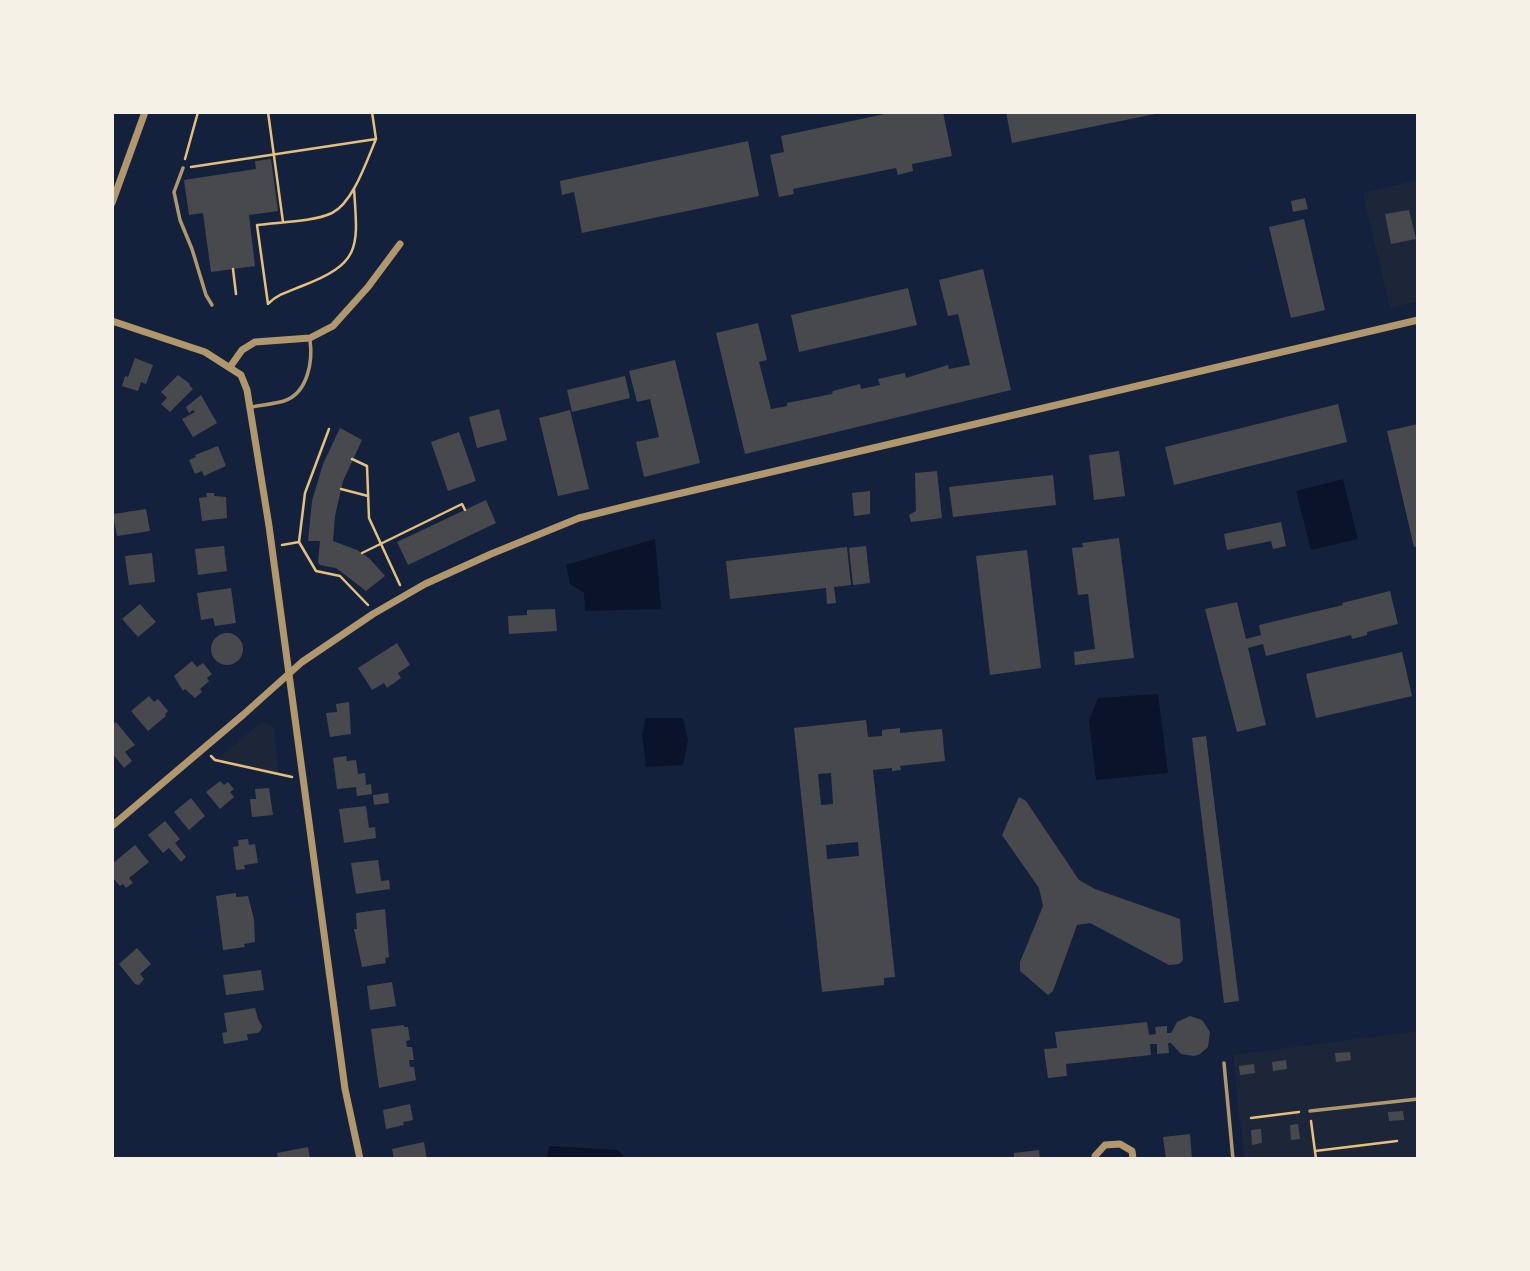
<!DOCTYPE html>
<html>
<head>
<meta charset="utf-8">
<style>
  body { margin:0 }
  #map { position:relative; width:1530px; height:1271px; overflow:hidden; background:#14213d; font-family:"Roboto Condensed",sans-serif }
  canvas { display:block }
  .frame { position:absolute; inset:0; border:114px solid #f6f1e7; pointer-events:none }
</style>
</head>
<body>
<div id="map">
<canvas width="1530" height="1271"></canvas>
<div class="frame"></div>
</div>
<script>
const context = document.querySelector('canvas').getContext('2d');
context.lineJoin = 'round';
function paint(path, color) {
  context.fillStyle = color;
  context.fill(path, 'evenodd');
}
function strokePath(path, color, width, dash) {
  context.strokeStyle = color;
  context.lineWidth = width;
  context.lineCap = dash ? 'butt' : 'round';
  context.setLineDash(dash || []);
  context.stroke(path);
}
paint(new Path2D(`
  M1418,180V301L1390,308L1363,193Z
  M262,721L274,727L279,773L217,760Z
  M1418,1031V1159H1244L1233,1055Z`), '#1d2539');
paint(new Path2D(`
  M1343,479L1358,539L1311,550L1296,491Z
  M655,539L661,609L585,611L584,593L570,584L566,565Z
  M1158,694L1168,773L1096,780L1089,720L1098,698Z
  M646,718H683L688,740L683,765L646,767L642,734Z
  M549,1146L618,1150L626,1159H547Z`), '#0b132b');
paint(new Path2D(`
  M894,112H943L952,156L912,164L913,171L898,175L896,168L793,189L794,194L779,197L770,155L784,152L781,136Z
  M1006,112H1160V113L1012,143Z
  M748,141L759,196L582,233L574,192L562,195L560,181Z
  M271,159L278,211L249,215L255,266L211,272L203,213L189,215L184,180L256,169L255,161Z
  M1305,198L1308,209L1293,212L1291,201Z
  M1409,210L1416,239L1391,244L1385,214Z
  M1304,219L1325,310L1291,318L1269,227Z
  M983,269L1011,390L745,454L716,333L758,323L767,360L759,362L771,409L787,406V403L832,394L833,391L860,384L861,389L880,385L878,379L905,373L906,378L948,365L949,369L970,365L958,314L948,316L939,280Z
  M908,288L917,325L799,352L791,315Z
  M135,358L153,365L146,384L141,382L138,391L122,386L125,376L128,377Z
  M675,360L700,463L644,477L636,442L659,437L650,399L637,402L629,371Z
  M178,375L190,384L189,385L193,389L170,412L161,404L167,398L161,392Z
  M625,376L630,398L572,412L567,390Z
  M201,395L217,423L193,437L182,419L195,412L193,410L189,413L186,407Z
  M1338,404L1347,442L1174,485L1165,447Z
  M499,409L507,440L477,448L469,417Z
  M570,410L589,489L558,496L539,418Z
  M1418,424V546L1414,547L1387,431Z
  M340,428L362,440L343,481L335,516L333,541L357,550L369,558L385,576L366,591L336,568L320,565L318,563L320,541H308L312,501L323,464Z
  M459,432L476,481L448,491L431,442Z
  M218,446L226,466L204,476L202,471L195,474L189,460L196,457L195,455Z
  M1119,451L1125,496L1094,500L1089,455Z
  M937,471L942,518L911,522L909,515L916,511L915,473Z
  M1053,475L1056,505L953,517L949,487Z
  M870,491V514L854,516L852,493Z
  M206,493H214V496L226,497L227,518L202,521L199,498L207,497Z
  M486,500L496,523L408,565L397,542Z
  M146,509L150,531L117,536L113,514Z
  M1281,522L1286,546L1273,549L1271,541L1227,550L1224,534Z
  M1119,538L1134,658L1075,665L1074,652L1095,649L1088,594L1078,595L1072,548L1083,547L1082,543Z
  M224,546L227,571L198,575L195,549Z
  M866,546L870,583L853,585L849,548Z
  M847,547L851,585L834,587L836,603L827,604L826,588L730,599L726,561Z
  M1027,550L1041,668L990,675L976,556Z
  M152,553L155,582L129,585L125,556Z
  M231,588L236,623L215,626L213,618L201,620L197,593Z
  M1390,591L1398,624L1367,632V635L1352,639L1351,635L1266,656L1263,644L1248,648L1266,725L1237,732L1205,609L1237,602L1246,639L1261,635L1259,625L1343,605L1342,603Z
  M140,604L156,622L138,637L122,619Z
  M555,609L557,631L509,634L508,616L527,615V610Z
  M211 649a16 16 0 1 1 32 0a16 16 0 1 1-32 0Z
  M397,643L410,665L398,673L401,678L387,688L384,683L372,690L358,668Z
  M1402,652L1412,696L1316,718L1306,674Z
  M192,661L197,667L203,663L212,674L207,678L209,681L200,689L202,692L195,698L185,689L183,691L174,676Z
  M149,696L154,702L158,699L168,711L165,714L166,716L148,731L131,711Z
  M349,702L351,734L330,737L326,713L337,712L336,704Z
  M866,720L868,737L882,736V730L900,728V733L942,729L945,761L900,766L901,770L892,771V768L873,770L895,977L884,978V985L822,992L794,728ZM831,773L833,804L821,805L818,774ZM858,842L859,856L827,859L826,845Z
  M116,722L135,745L125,752L132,761L124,768L112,753V725Z
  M1206,736L1239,1001L1224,1003L1192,738Z
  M346,756L347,761L356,760L358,774L365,773L366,785L371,784L372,794L357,796L356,787L337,789L333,758Z
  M220,781L224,785L228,782L234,789L230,792L234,797L220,809L206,792Z
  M269,788L273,815L252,817L250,799H256L255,789Z
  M388,793L389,803L374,805L373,795Z
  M1019,797L1026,801L1079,880L1095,889L1180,919L1183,960L1179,964L1169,965L1090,923L1077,925L1053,991L1048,995L1020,971V962L1043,906L1039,888L1002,835Z
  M191,798L205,816L189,830L174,812Z
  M366,806L369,828L375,827L376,838L344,843L339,809Z
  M165,821L180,839L175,843L186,857L181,862L169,848L163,853L148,835Z
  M248,839L249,845L255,844L258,863L244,865L245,869L236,870L233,847L239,846L238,840Z
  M135,845L149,862L129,878L133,883L126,888L123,884L120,886L112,877V864Z
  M378,860L381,881L389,880L390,889L356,894L351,863Z
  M236,893V897L248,896L254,919L255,942L244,944L245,947L223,950L216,896Z
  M385,909L389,957L385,958L386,963L362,967L354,929H357L356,913Z
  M137,948L151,964L140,974L144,979L139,985L135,984L119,964Z
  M261,970L264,990L226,995L223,975Z
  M392,982L396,1006L370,1010L367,986Z
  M255,1008L258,1019L262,1026L261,1030L258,1033L247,1034L248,1040L224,1044L222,1033L227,1032L224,1013Z
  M1190,1016L1202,1020L1210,1032L1208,1047L1200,1054L1194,1056L1181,1054L1171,1043H1168L1169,1053L1157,1054V1044H1150L1151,1055L1066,1064L1067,1076L1048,1078L1044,1049L1057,1048L1055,1032L1147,1022L1149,1035L1156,1034L1155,1027L1167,1026V1033H1171L1177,1022Z
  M404,1025V1027H408L410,1040L406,1041L407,1047H412L414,1060H409L410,1067H414L416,1080L379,1088L371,1029Z
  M1350,1052L1351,1060L1336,1062L1335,1053Z
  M1286,1060L1287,1069L1273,1071L1272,1062Z
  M1254,1064L1255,1073L1240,1075L1239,1066Z
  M410,1104L413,1120L403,1122L404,1125L386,1129L383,1110Z
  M1403,1111L1404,1120L1389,1121L1388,1112Z
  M1298,1124L1300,1139L1291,1140L1290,1125Z
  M1261,1129L1262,1143L1252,1145L1251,1130Z
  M1190,1134L1192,1159H1166L1163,1137Z
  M424,1142L427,1159H394L392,1149Z
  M308,1147L310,1159H278L277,1153Z
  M1039,1150L1040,1159H1014V1153Z`), '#48494c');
strokePath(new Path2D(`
  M268,112L283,222
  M372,112L376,139
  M185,159L198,112
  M191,167L376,139C367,160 353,203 332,213C313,222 279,222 257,225L268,304
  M233,269L236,294
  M269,303C278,294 290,291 302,286C362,263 358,247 354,189
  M352,459L367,466L369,518L400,585
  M341,489L368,496
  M299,542L305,493L329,429
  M282,545L299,542L316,571L340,576L368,605
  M362,553L462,504L465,510
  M211,756L215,760L292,777
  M1251,1118L1299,1112
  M1311,1121L1316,1159
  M1315,1151L1397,1141`), '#e5c07b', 2.5);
strokePath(new Path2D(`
  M183,168L174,192L180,220L192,249L206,295L212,305
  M251,407C262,405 274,404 284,401C308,393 313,361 310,340
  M1224,1063L1233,1159
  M1310,1111L1418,1099`), '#b1986c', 3.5);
strokePath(new Path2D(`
  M112,203L145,112
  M112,321L205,352L241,375L247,390L269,526L345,1089L360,1159
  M230,367L242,350L255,342L310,338L333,326L368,287L400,244
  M112,826L244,714L302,662L373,614L425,584L491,554L579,518L635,504L1418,320
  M1096,1159L1095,1156L1105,1145L1120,1144L1132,1151L1133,1159`), '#b1986c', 7);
</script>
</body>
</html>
